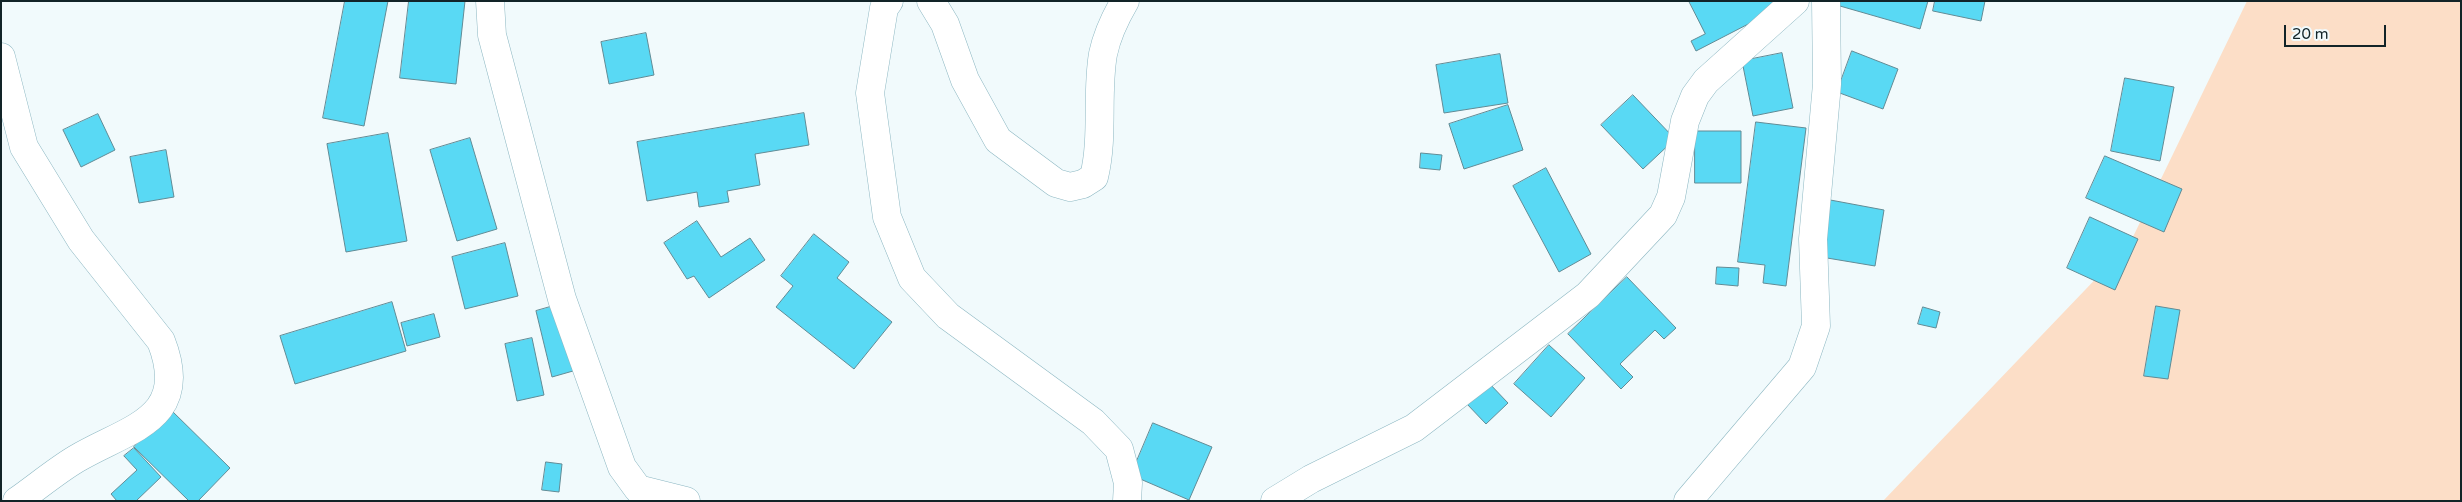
<!DOCTYPE html>
<html>
<head>
<meta charset="utf-8">
<style>
  body { margin:0 }
  #map { position:relative; width:2462px; height:502px; overflow:hidden; background:#f1fafc; font-family:"Varela Round",sans-serif }
  canvas { display:block }
  .frame { position:absolute; inset:0; border:2px solid #122428; pointer-events:none }
  .scale { position:absolute; left:2284px; top:25px; width:102px; height:22px; box-sizing:border-box; border:2px solid #122428; border-top:0; padding-left:6px; font-size:15px; line-height:18px; white-space:nowrap; color:#122428; -webkit-text-stroke:4px #f1fafc; paint-order:stroke }
</style>
</head>
<body>
<div id="map">
<canvas width="2462" height="502"></canvas>
<div class="frame"></div>
<div class="scale">20 m</div>
</div>
<script>
const context = document.querySelector('canvas').getContext('2d');
context.lineJoin = 'round';
function paint(path, color) {
  context.fillStyle = color;
  context.fill(path, 'evenodd');
}
function strokePath(path, color, width, dash) {
  context.strokeStyle = color;
  context.lineWidth = width;
  context.lineCap = dash ? 'butt' : 'round';
  context.setLineDash(dash || []);
  context.stroke(path);
}
paint(new Path2D(`
  M2247,1H2461V501H1883L2130,243Z`), '#fcdec7');
const building = new Path2D(`
  M345,1H388L364,126L323,118Z
  M409,1H465L456,84L400,78Z
  M1689,1H1788L1789,3L1696,51L1691,41L1705,34Z
  M1833,1H1928L1920,29L1833,4Z
  M1935,1H1985L1981,21L1933,11Z
  M646,33L654,75L609,84L601,42Z
  M1852,51L1898,69L1883,109L1837,92Z
  M1782,53L1793,108L1753,116L1742,61Z
  M1500,54L1508,103L1444,113L1436,65Z
  M2125,78L2174,87L2160,161L2111,151Z
  M1633,95L1675,139L1643,169L1601,125Z
  M1508,105L1523,150L1464,169L1449,124Z
  M804,113L809,145L755,154L760,185L727,191L729,202L699,207L697,192L647,201L637,142Z
  M98,114L115,150L81,167L63,130Z
  M1756,122L1806,128L1786,286L1763,283L1765,265L1738,262Z
  M1695,131H1741V183H1695Z
  M388,133L407,241L346,252L327,144Z
  M470,138L497,229L457,241L430,150Z
  M166,150L174,197L139,203L130,157Z
  M1421,153L1442,155L1440,170L1420,168Z
  M2105,156L2182,189L2164,232L2086,198Z
  M1546,168L1591,254L1559,272L1513,186Z
  M1825,199L1884,210L1875,266L1815,256Z
  M2090,217L2138,239L2115,290L2067,268Z
  M697,221L721,257L750,238L765,260L709,298L694,276L687,279L664,243Z
  M814,234L849,262L837,278L892,322L854,369L776,307L793,286L781,276Z
  M505,243L518,296L465,309L452,257Z
  M1717,267L1739,268L1738,286L1716,284Z
  M1627,277L1676,328L1664,339L1655,330L1620,364L1633,377L1621,389L1568,334Z
  M392,302L406,351L295,384L280,336Z
  M557,305L573,371L552,377L536,311Z
  M2156,306L2180,310L2168,379L2144,376Z
  M1923,307L1940,312L1936,328L1918,324Z
  M434,314L440,337L407,346L401,323Z
  M532,338L544,395L517,401L505,344Z
  M1549,345L1585,378L1551,417L1514,384Z
  M1488,382L1508,403L1486,424L1466,403Z
  M170,409L230,468L198,501H189L134,447Z
  M1153,423L1212,447L1189,500L1131,475Z
  M134,448L161,477L136,501H117L111,494L137,470L124,456Z
  M546,462L562,464L559,492L542,490Z`);
paint(building, '#59d9f4');
strokePath(building, '#618b95', 1);
const minor = new Path2D(`
  M490,1L492,35L562,299L622,467L638,489L686,501
  M889,1L884,8L870,93L887,217L912,278L948,316L1093,422L1119,449L1128,483L1127,501
  M931,1L945,24L965,80L998,140L1056,183L1070,187L1083,184L1094,177C1104,136 1096,94 1103,54C1107,35 1115,18 1125,1
  M1275,501L1311,479L1414,428L1588,295L1663,215L1671,197L1685,121L1695,96L1706,81L1795,1
  M1688,501L1802,367L1816,326L1813,239L1827,84L1826,1`);
const tertiary = new Path2D(`
  M1,57L24,147L81,240L161,341C192,420 128,428 76,459C56,471 37,487 17,501`);
strokePath(minor, '#8cb7c2', 29);
strokePath(tertiary, '#8cb7c2', 29);
strokePath(minor, '#fff', 28);
strokePath(tertiary, '#fff', 28);
</script>
</body>
</html>
